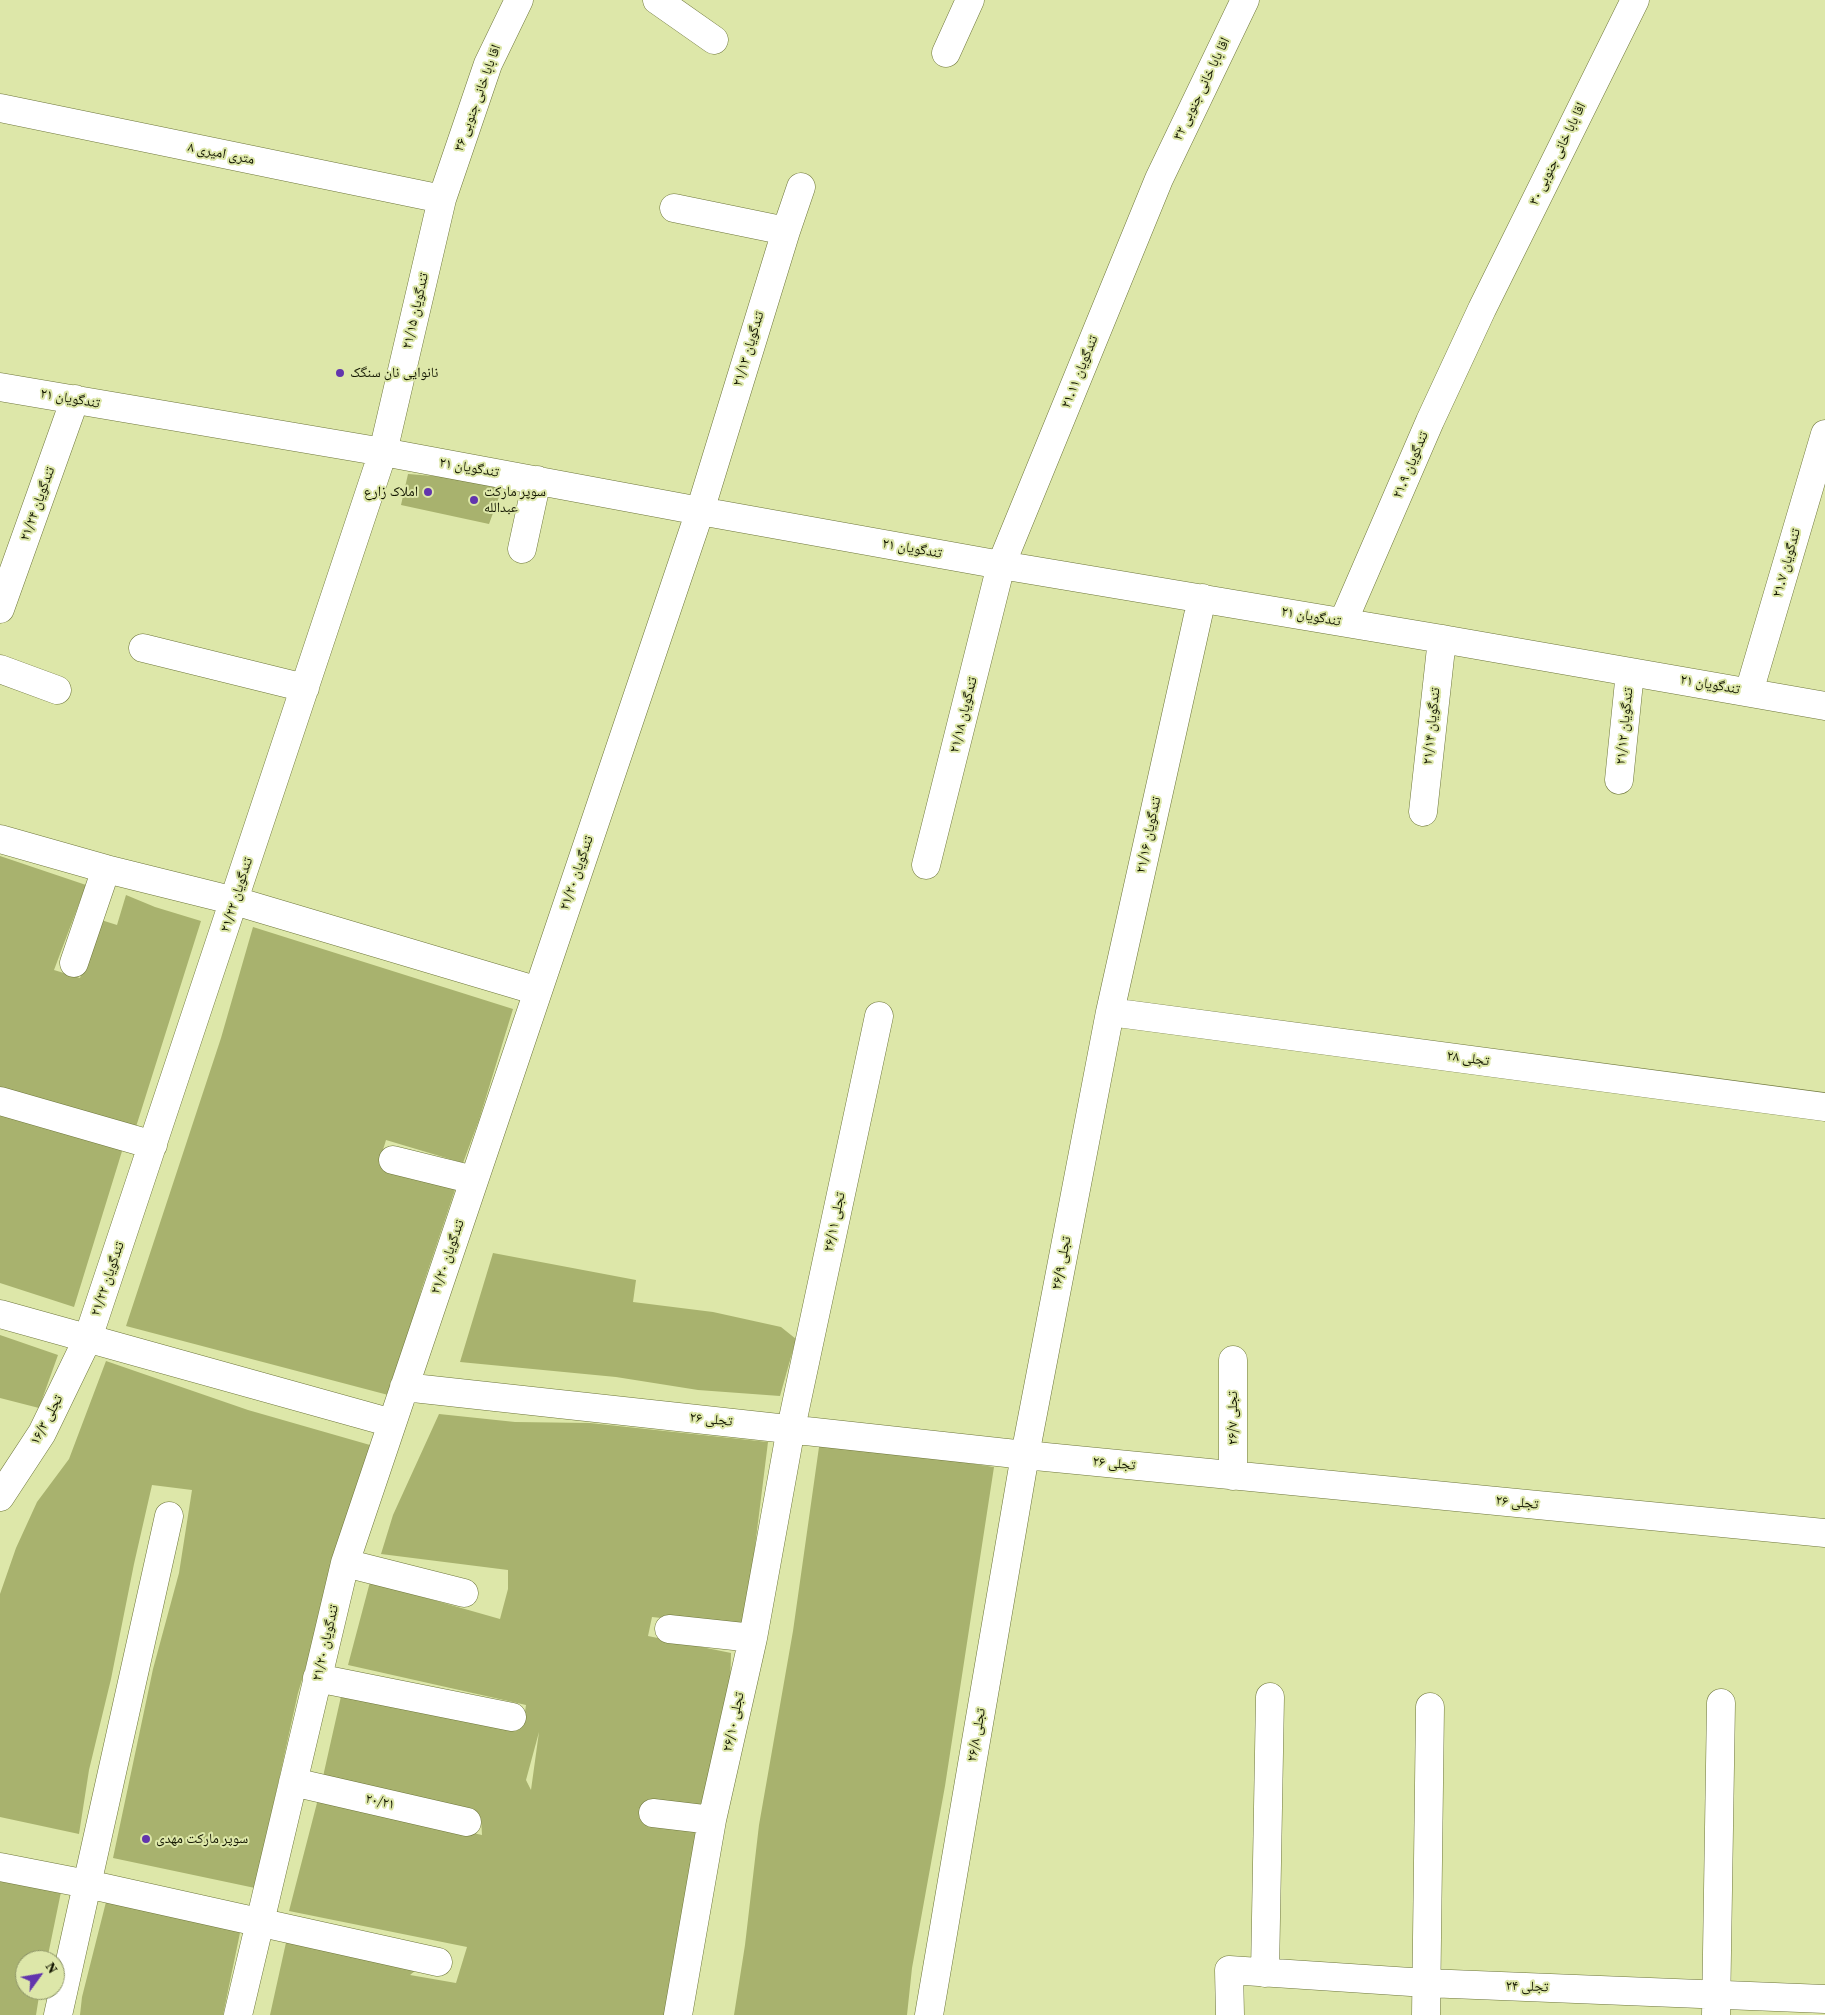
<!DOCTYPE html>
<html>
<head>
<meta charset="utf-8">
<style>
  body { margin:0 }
  #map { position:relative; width:1825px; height:2015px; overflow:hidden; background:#dde7a9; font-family:"Source Serif 4",serif }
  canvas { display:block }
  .north { position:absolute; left:15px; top:1950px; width:50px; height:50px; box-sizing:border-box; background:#dde7a9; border:1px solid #8c9366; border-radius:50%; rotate:58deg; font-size:14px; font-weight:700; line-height:20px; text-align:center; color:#131601 }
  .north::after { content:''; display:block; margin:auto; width:18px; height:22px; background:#6235ad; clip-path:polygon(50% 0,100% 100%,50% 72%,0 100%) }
</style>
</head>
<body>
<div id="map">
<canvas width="1825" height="2015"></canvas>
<div class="north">N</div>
</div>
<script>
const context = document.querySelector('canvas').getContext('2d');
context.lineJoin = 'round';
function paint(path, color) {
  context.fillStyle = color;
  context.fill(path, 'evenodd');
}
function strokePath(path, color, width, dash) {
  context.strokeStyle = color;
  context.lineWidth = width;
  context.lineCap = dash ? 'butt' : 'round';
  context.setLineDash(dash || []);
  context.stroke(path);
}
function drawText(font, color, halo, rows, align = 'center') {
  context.font = font + ' "Source Serif 4","Noto Naskh Arabic",serif';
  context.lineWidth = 4;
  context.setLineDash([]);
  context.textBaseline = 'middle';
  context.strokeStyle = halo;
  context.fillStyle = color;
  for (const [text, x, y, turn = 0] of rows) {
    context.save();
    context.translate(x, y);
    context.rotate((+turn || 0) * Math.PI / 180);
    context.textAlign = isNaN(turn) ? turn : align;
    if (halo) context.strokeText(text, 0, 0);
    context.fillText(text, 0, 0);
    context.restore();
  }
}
paint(new Path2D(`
  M408,474L458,478L503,486L489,524L401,505Z
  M0,856L86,885L54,970L80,978L98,919L117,925L126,895L155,907L201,921L135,1130L0,1091Z
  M253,927L513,1009L479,1120L463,1163L386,1140L379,1163L456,1187L422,1288L392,1396L126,1326L221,1038Z
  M0,1112L123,1148L74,1307L0,1283Z
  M493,1253L636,1280L633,1302L713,1312L781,1327L796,1339L780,1396L698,1390L616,1377L460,1362Z
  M0,1335L58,1355L39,1408L0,1398Z
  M106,1361L248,1410L370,1445L333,1577L298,1693L255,1888L113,1858L153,1669L179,1573L192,1490L152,1485L134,1564L111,1679L89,1770L79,1834L0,1817V1594L16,1548L37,1502L69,1459Z
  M439,1414L515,1422L590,1423L768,1442L745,1627L652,1617L648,1636L731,1653L730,1694L711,1817L643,1807L642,1821L701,1827L672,2015H270L287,1938L416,1970L410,1975L456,1983L467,1947L289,1911L318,1799L482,1835L481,1818L322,1781L342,1692L523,1726L526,1705L348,1665L370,1582L500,1619L508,1589V1570L381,1554L393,1515ZM539,1732L531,1790L526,1780Z
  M820,1440L994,1467L945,1786L912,1968L907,2015H734L745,1945L759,1825L793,1631Z
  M0,1881L61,1892L47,1960H25V1990H40L36,2015H0Z
  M107,1898L241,1928L223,2015H80L82,1997Z`), '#a8b26e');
const minor = new Path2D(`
  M657,0L714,40
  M946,53L970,0
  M0,108L442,199
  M674,208L786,231
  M0,387L383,452L700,511L1001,565L1442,639L1825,706
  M522,549L537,480
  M0,609L75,399
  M1343,622L1430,421L1482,309L1635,0
  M143,648L305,688
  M0,669L57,690
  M1749,692L1825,434
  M1619,780L1630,672
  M1423,812L1442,639
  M0,839L106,869L235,901L538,991
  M926,865L1001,565L1159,179L1245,0
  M74,963L106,869
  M1110,1012L1825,1107
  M0,1101L153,1145
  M393,1160L474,1180
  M0,1314L392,1423
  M404,1387L1025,1455L1825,1533
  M1233,1476V1360
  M0,1497L42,1433L88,1338L383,452L442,199L488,64L519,0
  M345,1563L464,1593
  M669,1629L753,1638
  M317,1678L512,1717
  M293,1782L467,1822
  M653,1813L712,1820
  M0,1867L87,1884L438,1962
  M1265,1973L1270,1697
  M58,2015L169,1516
  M238,2015L345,1563L700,511L786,231L801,187
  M678,2015L712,1820L753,1638L791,1428L879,1016
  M929,2015L1025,1455L1110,1012L1202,598
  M1230,2015L1229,1970L1426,1983L1825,1999
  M1426,2015L1430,1707
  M1716,2015L1721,1703`);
strokePath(minor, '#6e763b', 29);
strokePath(minor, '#fff', 28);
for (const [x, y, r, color] of [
  [340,373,5,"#6235ad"],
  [428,492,5,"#6235ad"],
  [474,500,5,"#6235ad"],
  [146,1839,5,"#6235ad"]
]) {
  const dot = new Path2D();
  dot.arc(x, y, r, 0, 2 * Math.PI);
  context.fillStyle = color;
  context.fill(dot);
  strokePath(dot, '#dde7a9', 2);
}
drawText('14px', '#131601', '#dde7a9', [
  ["۳۲ اقا بابا خانی جنوبی",1202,89,-64],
  ["۳۶ اقا بابا خانی جنوبی",478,98,-70],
  ["۸ متری امیری",221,154,11],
  ["۳۰ اقا بابا خانی جنوبی",1558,154,-64],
  ["۲۱/۱۵ تندگویان",416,311,-77],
  ["۲۱/۱۳ تندگویان",749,349,-73],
  ["۲۱.۱۱ تندگویان",1080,372,-68],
  ["۲۱ تندگویان",70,399,10],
  ["۲۱.۹ تندگویان",1411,465,-67],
  ["۲۱ تندگویان",469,468,10],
  ["۲۱/۲۴ تندگویان",38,504,-70],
  ["۲۱ تندگویان",912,549,10],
  ["۲۱.۷ تندگویان",1787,563,-74],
  ["۲۱ تندگویان",1311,617,10],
  ["۲۱ تندگویان",1710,685,10],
  ["۲۱/۱۸ تندگویان",964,715,-76],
  ["۲۱/۱۴ تندگویان",1432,726,-84],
  ["۲۱/۱۲ تندگویان",1625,726,-84],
  ["۲۱/۱۶ تندگویان",1149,835,-78],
  ["۲۱/۲۰ تندگویان",577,873,-71],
  ["۲۱/۲۲ تندگویان",237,895,-72],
  ["۲۸ تجلی",1468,1059,8],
  ["۲۶/۱۱ تجلی",835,1222,-78],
  ["۲۱/۲۰ تندگویان",448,1257,-71],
  ["۲۶/۹ تجلی",1062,1263,-79],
  ["۲۱/۲۲ تندگویان",108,1279,-71],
  ["۲۶/۷ تجلی",1233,1418,-90],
  ["۱۶/۳ تجلی",47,1420,-62],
  ["۲۶ تجلی",711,1420,6],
  ["۲۶ تجلی",1114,1464,6],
  ["۲۶ تجلی",1517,1503,6],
  ["۲۱/۲۰ تندگویان",326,1643,-77],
  ["۲۶/۱۰ تجلی",734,1722,-78],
  ["۲۶/۸ تجلی",977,1735,-80],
  ["۲۰/۲۱",380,1802,13],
  ["۲۴ تجلی",1527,1987,2]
]);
drawText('14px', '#131601', '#dde7a9', [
  ["نانوایی نان سنگک",350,373],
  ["املاک زارع",418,492,"right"],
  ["سوپر مارکت",484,492],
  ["عبدالله",484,508],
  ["سوپر مارکت مهدی",156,1839]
], 'left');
</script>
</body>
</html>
